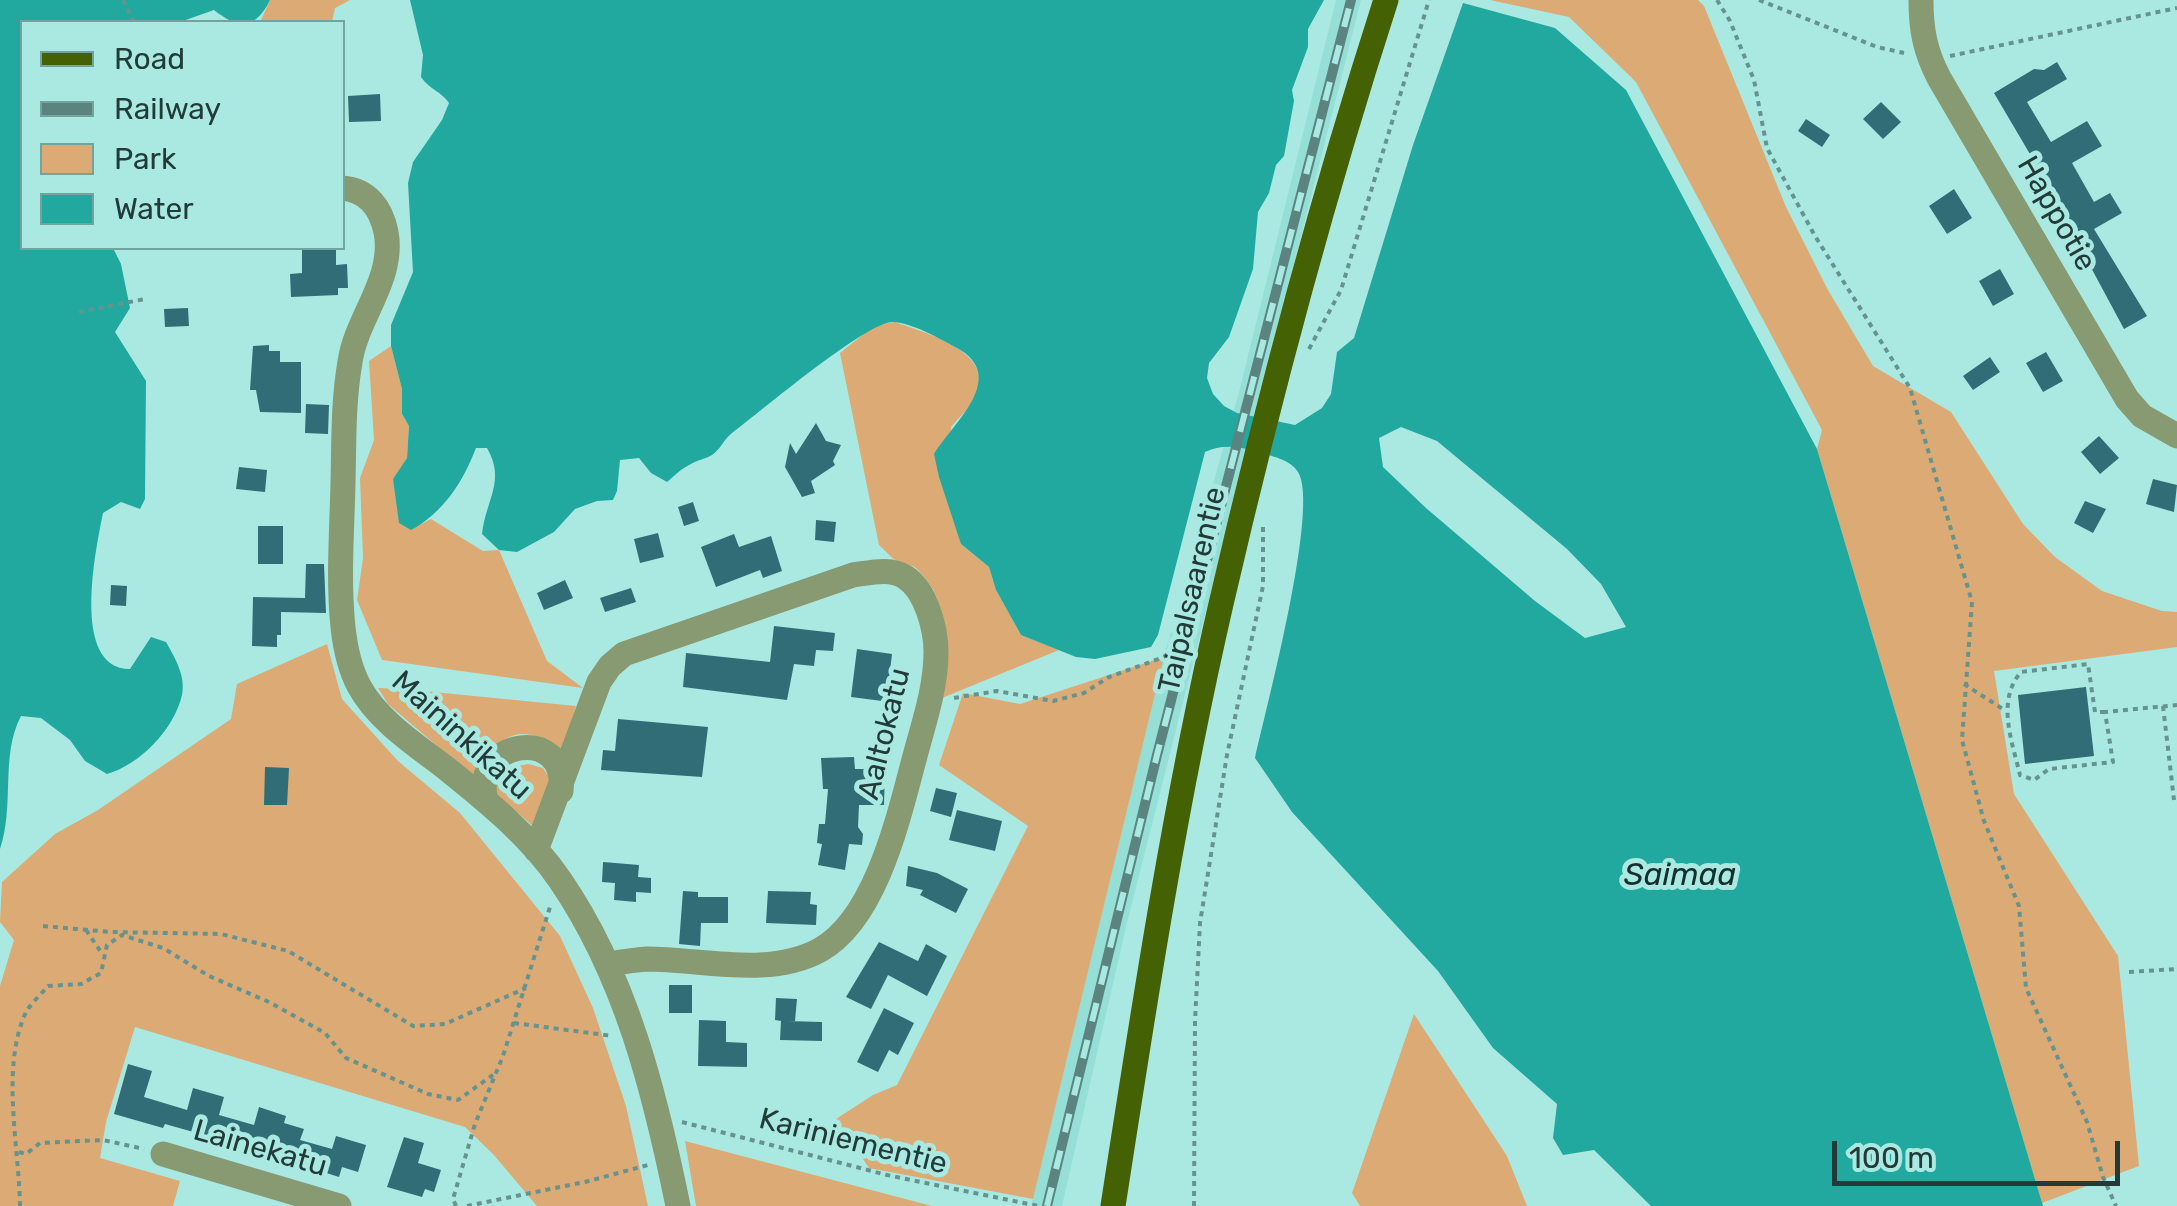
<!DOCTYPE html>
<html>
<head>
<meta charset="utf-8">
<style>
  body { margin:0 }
  #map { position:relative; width:2177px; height:1206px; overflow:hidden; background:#aae9e2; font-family:Rubik,sans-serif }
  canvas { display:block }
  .legend { position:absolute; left:20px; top:20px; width:325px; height:230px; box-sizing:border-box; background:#aae9e2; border:2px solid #74a39e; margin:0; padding:12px 18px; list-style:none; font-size:30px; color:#223b39 }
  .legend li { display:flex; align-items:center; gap:20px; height:50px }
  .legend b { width:50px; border:2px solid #74a39e }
  .scale { position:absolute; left:1832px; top:1141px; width:288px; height:45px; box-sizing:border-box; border:5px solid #223b39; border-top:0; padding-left:12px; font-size:30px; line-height:35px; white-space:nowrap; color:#223b39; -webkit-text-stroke:8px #aae9e2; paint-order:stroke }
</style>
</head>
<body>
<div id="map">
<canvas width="2177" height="1206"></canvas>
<ul class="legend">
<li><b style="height:12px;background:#446203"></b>Road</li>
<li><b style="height:12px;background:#5b8480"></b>Railway</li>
<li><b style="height:28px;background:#dcaa75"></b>Park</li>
<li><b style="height:28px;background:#21a9a0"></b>Water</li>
</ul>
<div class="scale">100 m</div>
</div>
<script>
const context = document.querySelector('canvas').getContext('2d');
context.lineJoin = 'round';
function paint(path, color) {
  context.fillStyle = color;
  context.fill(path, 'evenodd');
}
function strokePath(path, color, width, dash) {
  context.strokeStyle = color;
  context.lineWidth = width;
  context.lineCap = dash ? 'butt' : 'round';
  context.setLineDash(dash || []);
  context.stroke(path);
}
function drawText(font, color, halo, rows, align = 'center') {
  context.font = font + ' Rubik,sans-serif';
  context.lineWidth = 10;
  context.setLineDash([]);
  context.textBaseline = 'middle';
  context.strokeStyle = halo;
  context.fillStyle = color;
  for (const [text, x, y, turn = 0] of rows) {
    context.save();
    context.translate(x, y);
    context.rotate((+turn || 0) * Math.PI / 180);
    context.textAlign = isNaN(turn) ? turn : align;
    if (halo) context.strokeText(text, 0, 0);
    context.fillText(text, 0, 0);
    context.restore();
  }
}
paint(new Path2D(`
  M1336,0H1361L1126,927L1062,1206H1031L1164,657L1239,392Z`), '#96dfd7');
paint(new Path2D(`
  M270,0H350L335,8L332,22H255L261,20Z
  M1490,0H1698L1704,6L1786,207L1828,290L1873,366L1951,412L2023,524L2055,557L2102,591L2162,611L2177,612V647L1994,671L2014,794L2118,956L2139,1166L2042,1203L1817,449L1822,430L1636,82L1569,17Z
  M895,322C925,333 995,351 977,395C972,406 959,417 951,427L961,544L989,567L996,590L1021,635L1059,650L942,698C947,654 952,603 918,570C911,563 905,566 897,561C891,558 885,550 879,545L840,353L875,325Z
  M391,346L402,389V414L409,426L407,458L393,480L411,529L431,519L483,551L499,550L547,661L583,688L382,660L357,600L363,558L360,478L374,440L369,361Z
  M327,644L342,699L398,761L460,813L560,936L593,1008L626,1106L648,1206H537L493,1154L465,1127L135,1027L106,1122L100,1158L180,1181L173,1206H0V986L14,940L0,922L2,882L55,834L98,810L231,719L237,684Z
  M1164,657L1033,1199L869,1168L836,1119L873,1095L897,1085L1028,826L939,765L963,693L1020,704Z
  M378,688L403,689L576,706L562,753C538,734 516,723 492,751C485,760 481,769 472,776L388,704Z
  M529,764L543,768L551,780L534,827L493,791C499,770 508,767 529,764Z
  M1414,1014L1507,1156L1527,1206H1360L1352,1193Z
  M685,1141L932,1206H696Z`), '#dcaa75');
paint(new Path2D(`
  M0,0H270C256,29 239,30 214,10L180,22H22V248H113L121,264L130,308L115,332L146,381L145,499L140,509L121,502L103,513C96,548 70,669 130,669L151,637L166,642C175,658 186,676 182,695C174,730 139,765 107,774L85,761L70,740L41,718L21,716C0,756 15,805 0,849Z
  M410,0H1324L1308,29V47L1292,90L1294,101L1284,156L1276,165L1269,193L1258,212L1253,269L1229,337L1209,363L1207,378L1213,394L1224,406L1237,413L1295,425L1322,408L1331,394L1337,352L1354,338L1413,145L1463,3L1555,28L1626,90L1817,449L2043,1206H1651L1594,1150L1563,1155L1553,1138L1557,1104L1493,1048L1438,971L1292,812L1255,758C1266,709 1320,506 1298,472C1290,459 1271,456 1257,452C1240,446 1221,444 1205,452L1158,635L1151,647L1095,659L1076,657L1021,635L996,590L989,567L961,544L939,477L934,454C954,422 1009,377 957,348C940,339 913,323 893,322C867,321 759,413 732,433C724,439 720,450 712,455C706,459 697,460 691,464C682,468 674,476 667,482L651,473L639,458L620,460L617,491L613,500L597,501L575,509L554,532L517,552L499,550L482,534C486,499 506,481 487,448H476C463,482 443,513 411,530L399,523L393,479L407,458L409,426L402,414V389L391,346V325L413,272L408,183L413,162L442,120L449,103C442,92 430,90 421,77L423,55ZM1401,427L1437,441L1567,549L1601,584L1626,627L1585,638L1535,601L1426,508L1383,467L1379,438Z`), '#21a9a0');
paint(new Path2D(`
  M2057,62L2067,79L2027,102L2051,142L2087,121L2102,146L2072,163L2094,202L2110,193L2122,213L2094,229L2147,316L2124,329L2088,262L2083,265L2059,222L2067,217L1994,93L2034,69L2044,70Z
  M380,94L381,121L349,122L348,96Z
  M1881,102L1901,122L1883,139L1863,119Z
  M1806,119L1830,135L1822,147L1798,131Z
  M1954,189L1972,218L1947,234L1929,206Z
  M336,248V265L347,264L348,288H338V295L291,297L290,274L302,273V249Z
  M2000,269L2014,294L1993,306L1979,281Z
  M188,308L189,326L165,327L164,309Z
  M269,345V351H280V362H301V413L260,412L256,390H250L253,346Z
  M2046,352L2063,381L2043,392L2026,363Z
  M1990,357L2000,372L1973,390L1963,376Z
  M306,404L329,405L328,434L305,433Z
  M816,423L826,441L841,445L833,461L835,465L811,481L815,493L802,497L785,467L790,443L796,454Z
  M2099,436L2119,458L2100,474L2081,452Z
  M239,467L267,470L265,492L236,489Z
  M2153,479L2177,485L2174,512L2146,504Z
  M2085,501L2106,509L2093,533L2074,523Z
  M693,502L699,521L684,526L678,507Z
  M816,520L836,522L834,542L815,540Z
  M258,526H283V564H258Z
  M658,533L664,557L640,563L634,539Z
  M734,534L739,547L771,536L782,571L763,578L760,570L716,587L701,547Z
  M306,564H324L326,613L281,612V635H277V647L252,646L253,597L305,598Z
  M565,580L573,598L544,610L537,593Z
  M111,585L127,586L126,606L110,605Z
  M631,588L636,602L605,612L600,598Z
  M774,626L835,633L833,651L816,650L814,666L794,664L787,700L683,687L686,653L770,662Z
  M857,649L892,654L890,671L903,673L898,703L851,697Z
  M2086,687L2094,756L2025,764L2018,695Z
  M618,719L708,727L702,777L601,770L603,750L615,751Z
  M854,757L855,769H885L884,805H859L858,827L863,834L862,845L849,844L845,870L818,865L822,844L817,843L819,824H825L828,789H823L821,758Z
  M265,767L289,768L287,805H264Z
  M936,788L957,793L951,817L930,811Z
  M957,810L1002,821L995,851L949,840Z
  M603,862L639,865L638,877L651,878V893L636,892V902L614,900L615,883L602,882Z
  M908,866L937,873L968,889L956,913L920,895L923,890L906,886Z
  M683,891L698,892V897H728V923H701L700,946L679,944Z
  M768,891L811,892L810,904L817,905L816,925L766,923Z
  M879,942L918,961L926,944L947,956L927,996L888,975L871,1009L846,997Z
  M669,985H692V1013H669Z
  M776,998L797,999L795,1021H787L822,1022V1041L780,1040L781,1021L775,1020Z
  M884,1008L914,1023L898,1055L889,1050L878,1072L857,1062Z
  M699,1020L726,1021V1042L747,1043V1067L698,1066Z
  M128,1064L152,1071L144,1097L187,1110L193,1088L224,1097L219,1115L254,1125L259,1107L286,1116L284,1123L304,1129L300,1140L332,1149L336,1136L366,1145L358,1172L342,1167L339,1177L320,1171L321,1167L251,1144L250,1148L165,1124L163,1128L114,1114Z
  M404,1137L424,1143L418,1163L441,1170L434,1192L425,1189L422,1197L387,1187Z`), '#306d76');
strokePath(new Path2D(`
  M123,0L134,22
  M1717,0L1730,21L1754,80L1767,148L1815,236L1910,388L1972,602L1962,740L1984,821L2019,906L2026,988L2087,1122L2103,1177L2116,1206
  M1759,0L1877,47L1904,53
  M1950,56L2177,8
  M79,312L145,299
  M1309,349L1341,290L1429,0
  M1964,684L2006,711
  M954,698L997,691L1053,701L1084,693L1109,677L1164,657L1178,639
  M2163,706L2174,800
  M2105,712H2095L2088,664L2021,672C1996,701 2012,741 2020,775L2034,780L2049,769L2113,762L2105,712L2177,705
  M43,926L111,932L221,934L288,951L413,1026L445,1024L526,988
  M86,930L103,955
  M2129,972L2177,969
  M514,1023L613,1036
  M682,1122L887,1175L1038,1206
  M19,1152L26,1154L40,1143L103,1140L144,1149
  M20,1206C19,1145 0,1065 27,1010C33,1002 41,994 48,986L81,984L101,973L107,945L122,935L163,948L209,976L269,1002L325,1033L346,1058L428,1094L458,1100L497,1072
  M456,1206L453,1199L475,1124L503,1056L550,907
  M467,1206L585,1182L648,1165
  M1194,1206L1195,1021L1200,923L1227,755L1263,586V527`), '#67938e', 4, [5, 5]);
strokePath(new Path2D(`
  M1921,0C1921,30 1925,51 1939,78L2127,399L2142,416L2177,436
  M342,188C368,190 381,208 386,232C395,279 356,318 350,362C343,402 344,443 343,483C342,531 338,579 343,627C345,646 350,669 359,686C378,721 416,745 447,769C487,801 531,837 560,880C626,976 655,1093 678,1206
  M486,801C470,740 568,724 561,791
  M536,850L599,682L610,666L624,654L853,575C869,573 890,567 905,577C926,590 936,629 936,652C936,688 924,722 915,756C899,815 877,918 820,950C769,978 702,959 647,959C634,960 621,962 609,964
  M163,1154L339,1206`), '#879a71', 25);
strokePath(new Path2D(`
  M1113,1206C1144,1005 1175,803 1221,604C1268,401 1322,198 1386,0`), '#446203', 25);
const rail = new Path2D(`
  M1047,1206L1157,755L1351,0`);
strokePath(rail, '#5b8480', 10);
strokePath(rail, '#aae9e2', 6, [19]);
drawText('30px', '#223b39', '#aae9e2', [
  ["Happotie",2056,214,60],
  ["Taipalsaarentie",1193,590,-77],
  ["Aaltokatu",885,734,-76],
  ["Maininkikatu",461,736,42],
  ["Kariniementie",853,1142,14],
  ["Lainekatu",260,1149,16]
]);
drawText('italic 32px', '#142f2d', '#aae9e2', [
  ["Saimaa",1680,876]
]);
</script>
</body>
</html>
